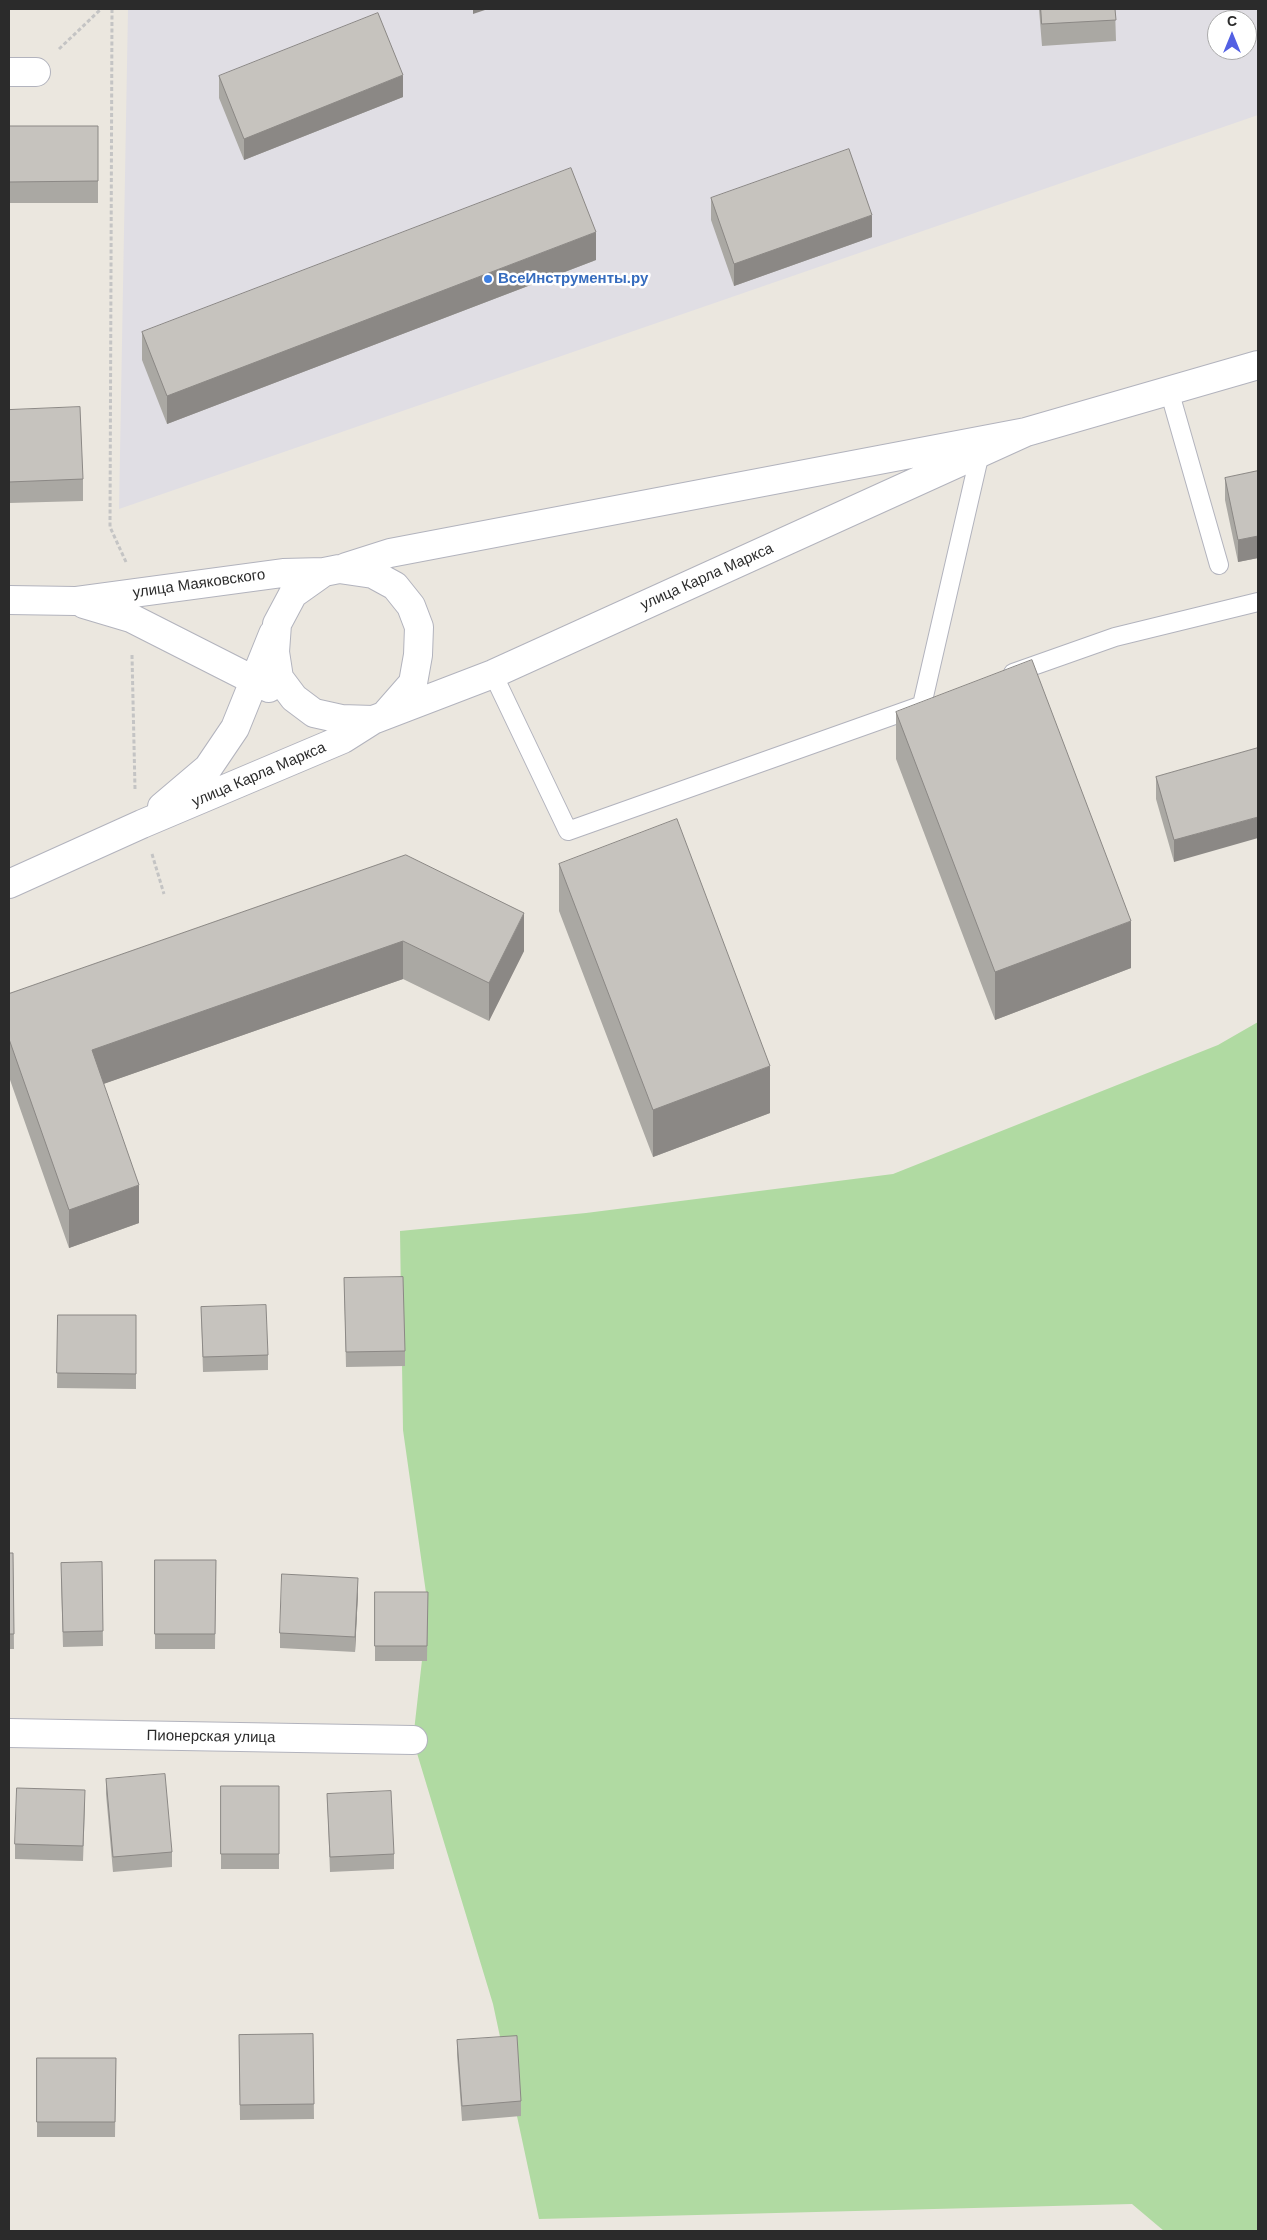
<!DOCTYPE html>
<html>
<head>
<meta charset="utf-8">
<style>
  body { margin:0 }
  #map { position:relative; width:1267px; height:2240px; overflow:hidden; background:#ebe7df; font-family:Arial,sans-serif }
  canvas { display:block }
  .frame { position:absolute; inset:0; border:10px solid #2b2b2b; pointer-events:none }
  .north { position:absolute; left:1207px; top:10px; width:50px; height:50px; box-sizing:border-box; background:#fff; border:1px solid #aaa; border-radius:50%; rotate:0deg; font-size:14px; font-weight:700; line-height:20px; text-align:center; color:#2b2b2b }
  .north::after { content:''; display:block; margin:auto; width:18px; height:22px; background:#5360e3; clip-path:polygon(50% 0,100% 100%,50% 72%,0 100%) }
</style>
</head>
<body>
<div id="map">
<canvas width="1267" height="2240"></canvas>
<div class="frame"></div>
<div class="north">С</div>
</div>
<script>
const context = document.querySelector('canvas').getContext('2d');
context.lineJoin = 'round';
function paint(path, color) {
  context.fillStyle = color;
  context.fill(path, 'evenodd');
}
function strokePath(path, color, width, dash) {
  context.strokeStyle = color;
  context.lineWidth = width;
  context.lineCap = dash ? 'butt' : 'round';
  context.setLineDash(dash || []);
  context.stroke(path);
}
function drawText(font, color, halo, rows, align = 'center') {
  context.font = font + ' Arial,sans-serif';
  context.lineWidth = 5;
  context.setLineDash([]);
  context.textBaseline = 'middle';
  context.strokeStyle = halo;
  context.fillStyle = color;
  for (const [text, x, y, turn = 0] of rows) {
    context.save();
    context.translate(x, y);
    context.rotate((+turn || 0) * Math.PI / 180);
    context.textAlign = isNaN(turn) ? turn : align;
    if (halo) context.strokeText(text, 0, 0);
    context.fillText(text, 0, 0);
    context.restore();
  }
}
paint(new Path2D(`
  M128,9H1258V115L119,509ZM1217,20H1247V50H1217Z`), '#e0dee4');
paint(new Path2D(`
  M1258,1022V2231H1164L1132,2204L539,2219L493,2004L413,1740L428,1607L403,1430L400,1231L586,1213L893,1174L1218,1045Z`), '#b0daa2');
const lane = new Path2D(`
  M1169,390L1219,565
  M1013,673L1115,637L1258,602
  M493,674L568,831L917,707
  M922,705L980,453`);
const street = new Path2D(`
  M9,72H36
  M9,1733L413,1740`);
const secondary = new Path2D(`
  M346,567L390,553L1026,432L1258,365
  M9,600L75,601L283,573L324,572
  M84,604L131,618L269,688
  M385,715L413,683L418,655L419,627L411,606L395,586L373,574L339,569L324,572L293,594L277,624L275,652L279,678L294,698L314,713L341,719L373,720L493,674L1026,432
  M162,807L208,768L235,728L273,634
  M9,884L142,824L343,739L373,720`);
strokePath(lane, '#b2b3bd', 20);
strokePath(street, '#b2b3bd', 30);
strokePath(secondary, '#b2b3bd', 30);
strokePath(new Path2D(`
  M112,9L110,527L126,562
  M59,49L101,9
  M132,655L135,789
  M152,854L164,894`), '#c4c4c4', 3, [4, 2.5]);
strokePath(lane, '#fff', 18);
strokePath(street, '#fff', 28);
strokePath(secondary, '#fff', 28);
paint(new Path2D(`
  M1039,9H1115L1116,41L1042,46Z
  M219,76L403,97L244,160L219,98Z
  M9,126H98V203H9Z
  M711,198L872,237L734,286L711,220Z
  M596,260L167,424L142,360V332Z
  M9,410L83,479V501L9,503Z
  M1258,471V558L1238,562L1225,500V478Z
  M896,712L1131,968L995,1020L896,759Z
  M1258,748L1174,862L1156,799V777Z
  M406,855L524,951L489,1021L403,979L103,1084L139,1223L69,1248L9,1077V994Z
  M559,864L770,1113L653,1157L559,911Z
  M344,1278L405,1351V1366L346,1367Z
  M201,1307L268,1355V1370L203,1372Z
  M58,1315H136V1389L57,1388Z
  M9,1553H13L14,1649H9Z
  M155,1560H216L215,1649H155Z
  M102,1562L103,1646L63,1647L61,1578Z
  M375,1592H428L427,1661H375Z
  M358,1593L355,1652L280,1648V1633Z
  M106,1779L172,1852V1867L113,1872L106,1794Z
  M221,1786H279V1869H221Z
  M327,1794L394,1854V1869L330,1872Z
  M85,1804L83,1861L15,1859V1844Z
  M313,2034L314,2119L240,2120L239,2035Z
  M457,2040L521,2101V2116L462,2121L457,2055Z
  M37,2058H116L115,2137H37Z`), '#aaa8a3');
paint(new Path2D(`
  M473,9H488L473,14Z
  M403,75V97L244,160V139Z
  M872,215V237L734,286V264Z
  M596,232V260L167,424V396Z
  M1258,536V558L1238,562V540Z
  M1258,817V838L1174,862V840Z
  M524,913V951L489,1021V983Z
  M1131,921V968L995,1020V972Z
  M403,941V979L92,1088V1050Z
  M770,1066V1113L653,1157V1110Z
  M139,1185V1223L69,1248V1210Z
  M358,1578V1593L355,1652V1637Z`), '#8b8885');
const building = new Path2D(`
  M1041,9H1115L1116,20L1042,24Z
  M378,13L403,75L244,139L219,76Z
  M9,126H98V181L9,182Z
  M849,149L872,215L734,264L711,198Z
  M571,168L596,232L167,396L142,332Z
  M80,407L83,479L9,482V410Z
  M1258,471V536L1238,540L1225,478Z
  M1032,660L1131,921L995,972L896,712Z
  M1258,748V817L1174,840L1156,777Z
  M677,819L770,1066L653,1110L559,864Z
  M406,855L524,913L489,983L403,941L92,1050L139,1185L69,1210L9,1039V994Z
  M403,1277L405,1351L346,1352L344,1278Z
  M266,1305L268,1355L203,1357L201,1307Z
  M58,1315H136V1374L57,1373Z
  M9,1553H13L14,1634H9Z
  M155,1560H216L215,1634H155Z
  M102,1562L103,1631L63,1632L61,1563Z
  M282,1574L358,1578L355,1637L280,1633Z
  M375,1592H428L427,1646H375Z
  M165,1774L172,1852L113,1857L106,1779Z
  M221,1786H279V1854H221Z
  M17,1788L85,1790L83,1846L15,1844Z
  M391,1791L394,1854L330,1857L327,1794Z
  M313,2034L314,2104L240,2105L239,2035Z
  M517,2036L521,2101L462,2106L457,2040Z
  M37,2058H116L115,2122H37Z`);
paint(building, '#c6c3be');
strokePath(building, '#8b8885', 1);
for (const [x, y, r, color] of [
  [488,279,5,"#3f7fe0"]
]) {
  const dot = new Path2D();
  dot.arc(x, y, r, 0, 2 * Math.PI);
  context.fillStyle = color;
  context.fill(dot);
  strokePath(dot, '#fff', 2);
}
drawText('bold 15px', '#366cbe', '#fff', [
  ["ВсеИнструменты.ру",498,279]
], 'left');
drawText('15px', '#2b2b2b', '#fff', [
  ["улица Карла Маркса",707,577,-24],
  ["улица Маяковского",199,584,-8],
  ["улица Карла Маркса",259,775,-23],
  ["Пионерская улица",211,1737,1]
]);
</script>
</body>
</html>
